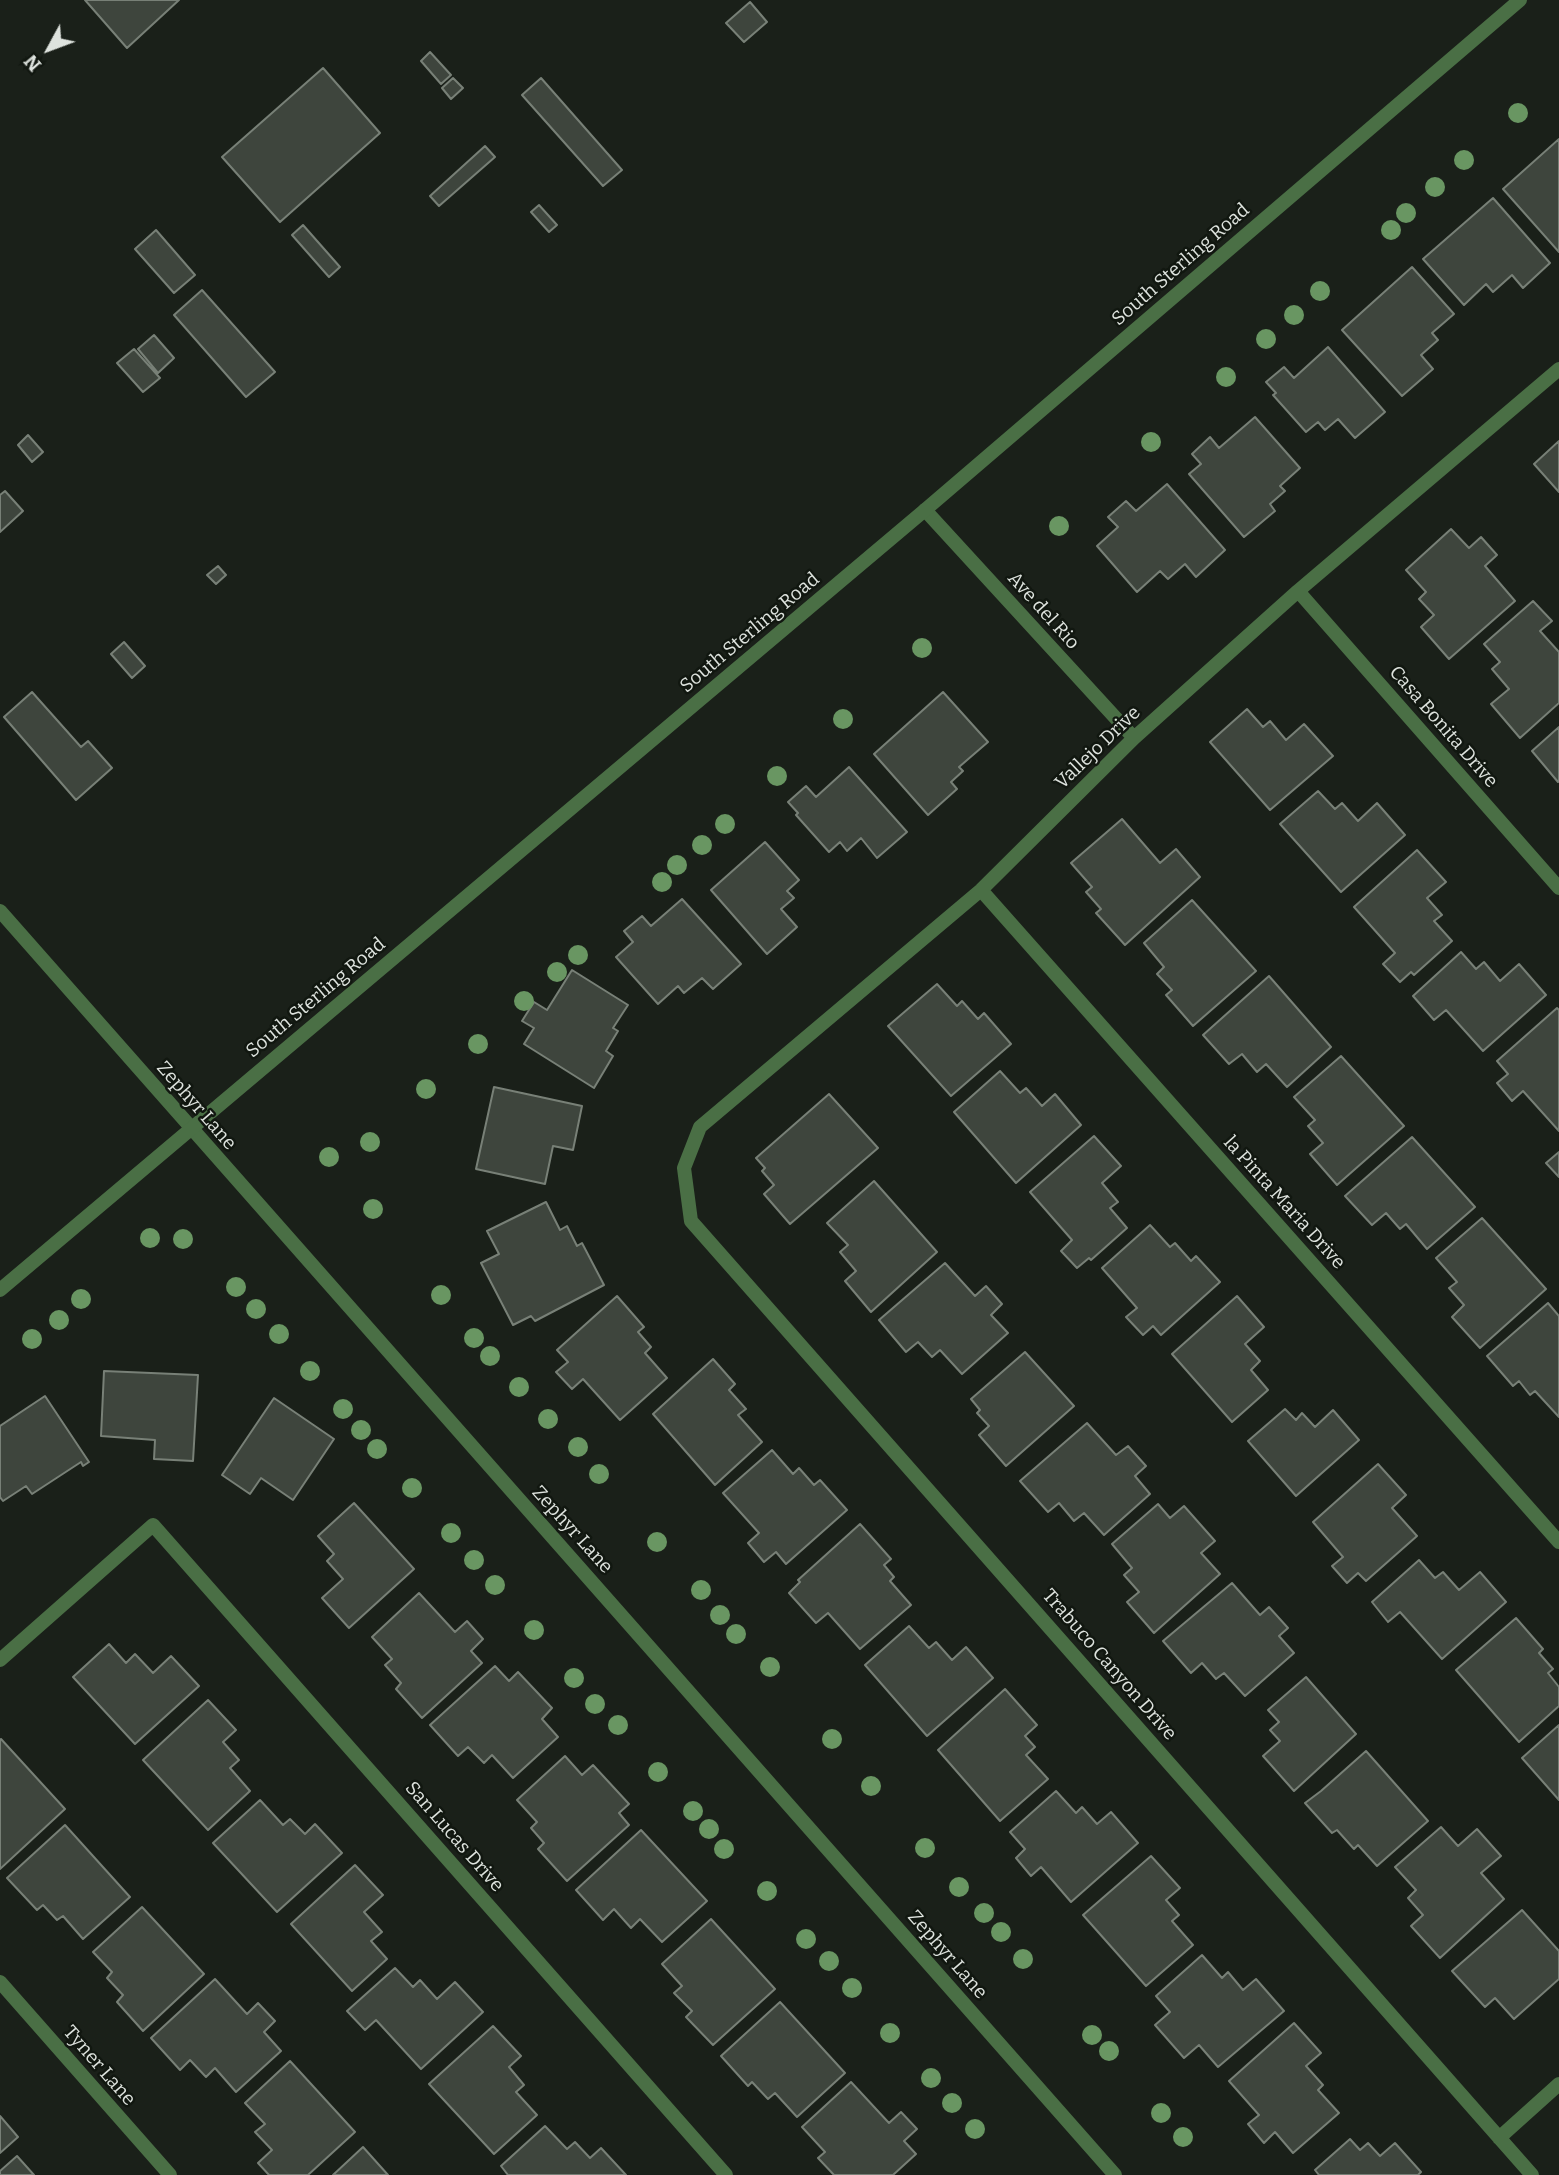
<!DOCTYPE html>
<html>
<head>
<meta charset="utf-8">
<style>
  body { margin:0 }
  #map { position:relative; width:1559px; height:2175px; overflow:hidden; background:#1a2019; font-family:Bitter,serif }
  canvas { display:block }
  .north { position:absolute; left:14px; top:14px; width:70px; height:70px; -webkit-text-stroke:5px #111710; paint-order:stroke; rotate:229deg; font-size:19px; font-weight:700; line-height:28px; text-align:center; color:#dee3de }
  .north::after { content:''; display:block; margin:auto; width:24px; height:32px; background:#dee3de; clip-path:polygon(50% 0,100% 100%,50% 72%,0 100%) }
</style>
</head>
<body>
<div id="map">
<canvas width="1559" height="2175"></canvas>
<div class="north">N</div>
</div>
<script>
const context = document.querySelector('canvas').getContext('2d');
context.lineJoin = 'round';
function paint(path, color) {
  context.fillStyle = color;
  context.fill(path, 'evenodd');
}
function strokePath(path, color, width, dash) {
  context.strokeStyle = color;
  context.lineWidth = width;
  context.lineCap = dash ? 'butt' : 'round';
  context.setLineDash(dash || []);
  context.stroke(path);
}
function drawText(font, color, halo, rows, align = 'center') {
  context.font = font + ' Bitter,serif';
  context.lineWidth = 5;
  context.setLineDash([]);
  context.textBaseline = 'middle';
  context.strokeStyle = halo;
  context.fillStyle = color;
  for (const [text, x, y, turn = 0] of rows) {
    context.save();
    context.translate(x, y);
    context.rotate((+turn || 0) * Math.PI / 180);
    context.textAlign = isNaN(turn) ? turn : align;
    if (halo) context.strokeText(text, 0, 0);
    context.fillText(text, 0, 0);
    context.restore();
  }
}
const building = new Path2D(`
  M85,0H179L127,48Z
  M750,2L767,22L744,42L726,23Z
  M430,52L451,75L441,84L421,61Z
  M323,68L380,133L280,222L222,157Z
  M453,78L463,88L451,99L442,88Z
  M541,78L622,170L603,186L522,95Z
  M1559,139V252L1503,189Z
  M485,146L495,157L439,206L430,196Z
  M1493,198L1550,263L1523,288L1512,275L1493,292L1486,284L1464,305L1423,259Z
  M539,205L557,225L549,232L531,212Z
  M303,225L340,267L329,277L292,235Z
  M156,230L195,275L174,293L135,249Z
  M1412,267L1454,314L1432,333L1438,340L1421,355L1433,369L1402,396L1342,330Z
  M202,290L275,372L246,397L174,315Z
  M154,335L174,358L158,373L138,349Z
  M1328,347L1385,412L1355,438L1338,419L1325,430L1318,422L1306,432L1273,395L1276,393L1266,382L1284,367L1294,378Z
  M134,349L160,378L143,392L117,363Z
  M1255,417L1300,468L1280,486L1285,491L1270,504L1275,511L1244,537L1189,474L1201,464L1192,454L1210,437L1219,448Z
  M28,435L43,452L32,462L18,445Z
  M1559,441V492L1534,464Z
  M1167,484L1225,550L1196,577L1185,564L1168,579L1160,571L1137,592L1097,546L1118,527L1108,517L1126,501L1136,511Z
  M5,491L23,511L0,532V495Z
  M1451,529L1469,548L1481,537L1497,555L1485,566L1515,601L1449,659L1421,627L1434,615L1419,599L1426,592L1406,570Z
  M218,566L226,575L216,584L207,575Z
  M1533,601L1552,621L1540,631L1559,652V703L1520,738L1491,704L1509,689L1492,669L1500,662L1484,644Z
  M124,642L145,666L132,678L111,654Z
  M32,692L81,747L88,741L112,768L76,800L4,717Z
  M943,692L988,742L959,767L963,771L951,782L957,789L928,815L874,754Z
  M1247,709L1263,727L1270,721L1286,740L1304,724L1333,756L1270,810L1210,742Z
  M1559,727V780L1558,782L1532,751Z
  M849,767L907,832L877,858L861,838L847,851L840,842L829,852L796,815L798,813L788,802L806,786L816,797Z
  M1318,791L1335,809L1342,803L1358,821L1377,803L1405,835L1341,892L1280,824Z
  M1122,819L1160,863L1176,849L1200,877L1125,945L1096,913L1101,909L1086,892L1092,887L1071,863Z
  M765,842L799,880L787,891L794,898L781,909L797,927L767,954L711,890Z
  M1417,850L1446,882L1427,898L1442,915L1434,921L1452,941L1414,975L1411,972L1400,982L1383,964L1395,953L1354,907Z
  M682,899L741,964L713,989L702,978L684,993L678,986L658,1004L616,957L633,942L624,931L642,916L651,926Z
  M1192,900L1256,971L1193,1026L1166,995L1172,990L1157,974L1164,967L1144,943Z
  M1461,952L1476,969L1484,962L1500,981L1519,964L1546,995L1483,1051L1446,1010L1434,1020L1413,996Z
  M572,970L628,1005L613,1028L618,1031L606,1051L613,1056L594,1088L524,1044L534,1028L522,1021L534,1002L547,1010Z
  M1269,976L1331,1047L1287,1087L1266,1064L1257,1072L1242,1054L1229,1064L1203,1035Z
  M937,984L957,1006L962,1001L978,1019L984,1013L1011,1044L951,1096L888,1026Z
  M1557,1008L1559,1010V1131L1523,1091L1512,1101L1497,1083L1508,1074L1497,1061Z
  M1341,1056L1404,1126L1337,1185L1310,1154L1323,1143L1308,1126L1315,1120L1294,1097Z
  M1000,1071L1020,1093L1026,1088L1042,1106L1055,1094L1081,1125L1016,1183L954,1112Z
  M494,1087L582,1106L573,1150L553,1146L545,1184L476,1169Z
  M829,1094L878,1148L790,1224L764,1194L774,1185L762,1171L765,1168L756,1158Z
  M1094,1136L1121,1166L1102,1183L1118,1202L1110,1208L1127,1228L1091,1260L1089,1258L1077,1268L1061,1251L1072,1240L1030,1192Z
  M1412,1137L1475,1207L1427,1249L1406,1224L1400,1229L1386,1213L1372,1225L1345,1196Z
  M1559,1152V1177L1546,1163Z
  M874,1181L937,1252L871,1312L845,1281L856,1271L840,1252L848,1245L827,1223Z
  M546,1202L560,1230L567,1226L577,1246L582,1243L604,1285L535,1321L531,1316L513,1325L481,1263L499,1254L487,1231Z
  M1482,1218L1546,1289L1480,1348L1452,1317L1464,1305L1449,1288L1457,1282L1436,1258Z
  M1150,1225L1170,1247L1175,1243L1191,1261L1196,1256L1220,1282L1161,1335L1153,1326L1143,1335L1126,1317L1137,1308L1102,1268Z
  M945,1263L975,1296L986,1286L1002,1304L991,1315L1008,1333L962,1374L940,1350L932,1357L918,1342L906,1352L879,1320Z
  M617,1296L644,1327L638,1332L651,1347L645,1353L667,1378L620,1420L583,1379L572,1389L556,1372L568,1362L557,1350Z
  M1237,1296L1264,1327L1245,1344L1260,1361L1251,1370L1268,1390L1232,1422L1172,1354Z
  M1548,1303L1559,1316V1417L1535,1391L1530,1395L1519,1381L1513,1386L1487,1356Z
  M1025,1352L1074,1406L1006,1466L979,1435L989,1426L977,1413L980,1410L971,1399Z
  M713,1359L735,1384L729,1390L746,1409L738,1415L762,1442L715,1485L653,1414Z
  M104,1371L198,1375L193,1461L154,1459L155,1440L101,1436Z
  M45,1396L89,1462L83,1466L81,1462L32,1494L26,1486L3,1501L0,1497V1426Z
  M274,1398L334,1439L293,1500L261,1478L250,1494L222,1475Z
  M1285,1409L1296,1420L1302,1413L1315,1427L1333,1410L1359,1440L1296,1496L1248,1441Z
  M1087,1423L1116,1455L1128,1446L1146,1466L1135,1476L1150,1494L1104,1535L1084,1513L1074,1521L1059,1503L1048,1512L1020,1481Z
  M772,1450L793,1474L799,1468L814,1485L820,1480L847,1510L786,1564L776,1552L764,1562L748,1543L759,1533L723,1493Z
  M1378,1464L1406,1495L1392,1508L1417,1536L1366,1581L1358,1573L1347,1583L1332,1566L1343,1557L1313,1522Z
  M354,1503L414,1569L349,1628L322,1598L343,1579L327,1561L334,1554L318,1536Z
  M1158,1504L1170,1518L1184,1506L1215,1541L1201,1553L1220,1574L1154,1633L1127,1602L1139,1592L1124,1575L1132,1568L1112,1544Z
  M860,1524L891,1559L884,1565L894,1577L890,1581L911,1605L860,1649L828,1613L816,1623L789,1593L800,1582L798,1580Z
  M1419,1560L1435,1578L1443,1572L1459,1590L1480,1572L1506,1602L1442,1659L1400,1612L1388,1622L1372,1602Z
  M1232,1583L1260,1615L1269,1607L1288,1628L1279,1636L1294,1653L1245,1696L1224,1673L1216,1679L1202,1663L1191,1673L1163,1641Z
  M419,1593L455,1632L467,1621L483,1639L471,1651L482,1663L422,1718L396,1689L401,1683L385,1665L392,1659L372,1637Z
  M1516,1618L1543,1649L1539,1653L1553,1669L1548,1673L1559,1687V1706L1519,1742L1456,1670Z
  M909,1626L929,1648L936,1642L952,1660L966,1647L993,1678L927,1736L865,1665Z
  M109,1644L126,1663L135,1654L153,1673L171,1656L199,1686L135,1744L73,1677Z
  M495,1666L509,1681L518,1672L552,1708L542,1719L558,1737L513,1778L492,1755L484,1763L468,1747L458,1756L430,1725Z
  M1306,1677L1356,1734L1294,1791L1263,1756L1280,1741L1270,1730L1279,1722L1268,1710Z
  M1005,1689L1037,1725L1025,1736L1035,1747L1026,1755L1048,1779L1000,1821L938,1750Z
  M208,1700L236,1730L223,1742L239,1760L230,1768L250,1791L208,1830L143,1760Z
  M1559,1725V1800L1522,1758Z
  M1,1739L65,1809L0,1869V1740Z
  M1366,1751L1428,1821L1377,1866L1358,1845L1354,1849L1337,1830L1332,1833L1305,1803L1321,1791Z
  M565,1756L582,1775L593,1765L629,1804L619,1813L629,1825L567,1881L538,1849L544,1843L531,1828L537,1822L517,1800Z
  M1056,1791L1076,1813L1082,1807L1097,1824L1111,1812L1138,1843L1071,1902L1041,1867L1031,1876L1016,1858L1025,1849L1010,1832Z
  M260,1800L283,1825L290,1819L305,1834L315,1824L342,1853L277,1912L213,1843Z
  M65,1825L130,1897L83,1939L63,1916L57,1920L43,1905L37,1910L7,1878Z
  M1441,1827L1458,1846L1477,1829L1501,1856L1481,1873L1504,1899L1440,1958L1411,1926L1423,1915L1408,1898L1416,1890L1395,1867Z
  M641,1830L707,1901L662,1942L640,1919L631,1928L614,1909L603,1920L576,1890Z
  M1151,1856L1180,1888L1166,1900L1179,1915L1172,1921L1193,1945L1146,1986L1083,1915Z
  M355,1865L383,1895L364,1912L382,1932L371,1941L387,1959L352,1991L291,1924Z
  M142,1907L204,1974L143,2031L117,2002L123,1995L107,1978L112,1972L93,1952Z
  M1522,1910L1559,1951V1979L1514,2019L1495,1998L1485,2007L1452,1971Z
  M711,1919L775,1989L713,2045L686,2017L692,2011L674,1993L682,1986L662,1964Z
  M1202,1955L1222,1978L1228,1972L1243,1990L1256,1979L1284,2011L1218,2067L1199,2045L1184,2058L1155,2025L1170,2012L1156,1996Z
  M395,1968L413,1987L420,1980L437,1999L455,1982L483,2012L421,2069L376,2020L365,2030L347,2011Z
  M215,1979L247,2014L258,2003L275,2021L264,2032L281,2051L236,2092L215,2068L206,2077L190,2060L180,2070L151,2038Z
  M780,2002L845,2073L797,2117L775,2093L768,2099L752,2082L748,2086L721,2056Z
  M1294,2023L1321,2053L1306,2066L1323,2085L1318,2090L1339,2113L1293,2153L1275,2132L1264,2143L1248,2124L1259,2115L1229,2081Z
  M493,2026L521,2056L509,2067L524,2085L516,2092L537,2115L494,2154L429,2084Z
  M290,2061L355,2132L308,2175H269L258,2163L272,2150L255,2132L265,2124L245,2103Z
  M851,2082L889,2123L901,2112L917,2129L904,2141L916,2154L893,2175H834L818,2158L825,2152L802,2127Z
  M0,2116L18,2137L0,2153Z
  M545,2126L567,2149L575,2142L590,2158L601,2148L626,2175H508L501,2166Z
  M1350,2139L1360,2150L1368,2143L1380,2156L1395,2143L1421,2172L1418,2175H1319L1315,2170Z
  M363,2147L388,2175H333Z
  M17,2156L34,2175H0V2171Z`);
paint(building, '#3e453d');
strokePath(building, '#788077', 2);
strokePath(new Path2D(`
  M925,510L1134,738
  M1298,591L1559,888
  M981,890L1559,1542
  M0,911L1115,2175
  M0,1660L153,1525L726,2175
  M0,1982L170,2175
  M1499,2138L1559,2084
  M1532,2175L691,1221L684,1168L700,1127L981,890L1134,738L1298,591L1559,369`), '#4a6f45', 14);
strokePath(new Path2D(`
  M0,1290L925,510L1520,0`), '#4a6f45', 14);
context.fillStyle = '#699662';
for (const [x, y] of [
  [1518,113],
  [1464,160],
  [1435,187],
  [1406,213],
  [1391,230],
  [1320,291],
  [1294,315],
  [1266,339],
  [1226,377],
  [1151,442],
  [1059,526],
  [922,648],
  [843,719],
  [777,776],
  [725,824],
  [702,845],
  [677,865],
  [662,882],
  [578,955],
  [557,972],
  [524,1001],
  [478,1044],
  [426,1089],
  [370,1142],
  [329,1157],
  [373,1209],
  [150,1238],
  [183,1239],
  [236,1287],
  [441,1295],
  [81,1299],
  [256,1309],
  [59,1320],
  [279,1334],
  [474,1338],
  [32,1339],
  [490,1356],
  [310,1371],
  [519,1387],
  [343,1409],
  [548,1419],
  [361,1430],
  [578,1447],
  [377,1449],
  [599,1474],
  [412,1488],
  [451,1533],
  [657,1542],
  [474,1560],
  [495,1585],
  [701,1590],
  [720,1615],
  [534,1630],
  [736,1634],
  [770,1667],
  [574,1678],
  [595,1704],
  [618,1725],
  [832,1739],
  [658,1772],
  [871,1786],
  [693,1811],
  [709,1829],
  [925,1848],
  [724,1849],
  [959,1887],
  [767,1891],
  [984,1913],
  [1001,1932],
  [806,1939],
  [1023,1959],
  [829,1961],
  [852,1988],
  [890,2033],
  [1092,2035],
  [1109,2051],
  [931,2078],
  [952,2103],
  [1161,2113],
  [975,2129],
  [1183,2137]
]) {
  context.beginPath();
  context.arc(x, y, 10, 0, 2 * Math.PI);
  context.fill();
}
drawText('19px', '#dee3de', '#111710', [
  ["South Sterling Road",1181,265,-41],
  ["Ave del Rio",1043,611,48],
  ["South Sterling Road",750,633,-40],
  ["Casa Bonita Drive",1443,727,49],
  ["Vallejo Drive",1098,748,-44],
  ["South Sterling Road",316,998,-40],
  ["Zephyr Lane",196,1106,49],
  ["la Pinta Maria Drive",1284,1203,48],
  ["Zephyr Lane",572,1530,48],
  ["Trabuco Canyon Drive",1109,1665,49],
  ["San Lucas Drive",454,1837,49],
  ["Zephyr Lane",947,1955,49],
  ["Tyner Lane",99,2066,49]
]);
</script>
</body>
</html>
